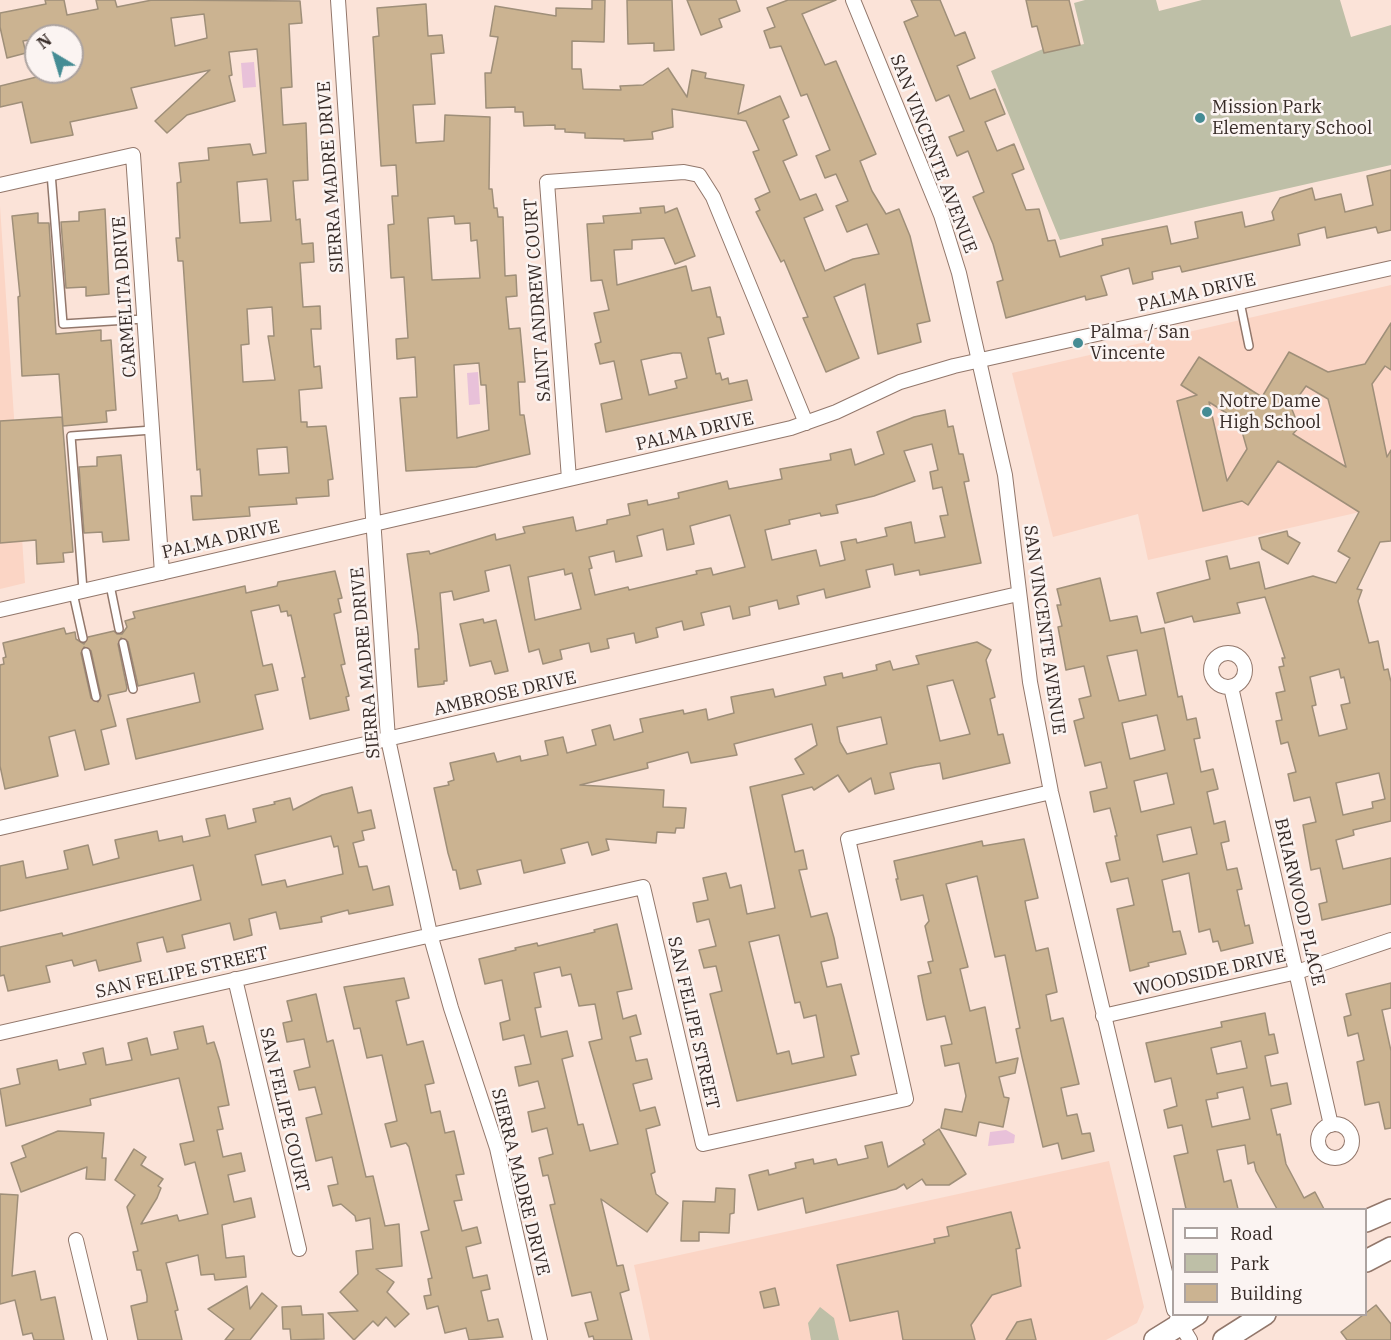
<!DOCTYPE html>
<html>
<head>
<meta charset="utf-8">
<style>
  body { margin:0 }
  #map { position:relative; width:1391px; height:1340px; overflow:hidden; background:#fbe3d8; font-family:"IBM Plex Serif",serif }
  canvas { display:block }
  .legend { position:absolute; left:1172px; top:1208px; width:195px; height:108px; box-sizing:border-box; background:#fbf4f2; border:2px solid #aca3a0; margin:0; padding:8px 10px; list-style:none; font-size:18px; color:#362a26 }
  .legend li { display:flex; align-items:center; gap:12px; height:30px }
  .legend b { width:30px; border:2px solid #aca3a0 }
  .north { position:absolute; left:24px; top:24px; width:60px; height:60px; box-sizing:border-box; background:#fbf4f2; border:2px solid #aca3a0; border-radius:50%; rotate:322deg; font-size:16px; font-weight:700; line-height:24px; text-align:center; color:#362a26 }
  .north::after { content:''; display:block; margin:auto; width:21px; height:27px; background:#458c94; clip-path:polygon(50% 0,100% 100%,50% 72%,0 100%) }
</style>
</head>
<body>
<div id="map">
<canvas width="1391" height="1340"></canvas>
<ul class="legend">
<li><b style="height:8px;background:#fff"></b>Road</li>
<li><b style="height:16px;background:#bebfa7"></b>Park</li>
<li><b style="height:16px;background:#cbb391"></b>Building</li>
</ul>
<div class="north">N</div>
</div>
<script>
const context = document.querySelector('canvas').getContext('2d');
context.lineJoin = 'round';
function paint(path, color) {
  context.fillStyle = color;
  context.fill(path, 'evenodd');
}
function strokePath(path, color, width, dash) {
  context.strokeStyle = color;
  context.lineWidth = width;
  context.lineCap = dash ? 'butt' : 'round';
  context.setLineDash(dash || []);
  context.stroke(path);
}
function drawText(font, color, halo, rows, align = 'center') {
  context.font = font + ' "IBM Plex Serif",serif';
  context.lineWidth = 5;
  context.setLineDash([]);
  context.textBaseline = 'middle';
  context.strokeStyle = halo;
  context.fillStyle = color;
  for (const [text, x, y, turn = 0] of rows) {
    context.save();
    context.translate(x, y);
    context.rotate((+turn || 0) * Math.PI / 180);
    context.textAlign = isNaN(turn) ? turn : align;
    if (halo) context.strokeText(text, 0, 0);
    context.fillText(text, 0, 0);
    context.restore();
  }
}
paint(new Path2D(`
  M0,206L25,583L0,589Z
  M1391,285V505L1148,560L1138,514L1053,537L1012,373Z
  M1109,1161L1144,1307L1137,1323L1106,1340H650L634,1265Z`), '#fbd5c5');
paint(new Path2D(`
  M1085,0H1156L1159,11L1202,0H1340L1351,37L1391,25V165L1060,240L991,71L1043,49L1044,53L1084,44L1074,3Z
  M820,1307L834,1318L839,1340H811L808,1323Z`), '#bebfa7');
paint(new Path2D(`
  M254,62L256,87L243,88L241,63Z
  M478,372L480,404L469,405L467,373Z
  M1006,1130L1015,1135L1014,1143L988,1146L990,1132Z`), '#e8c1d9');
const building = new Path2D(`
  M45,0H64L67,15L98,9L96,0H115L117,7L152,0L300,1L302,23L289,24L292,87L281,88L283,125L306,123L308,180L293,181L296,220L300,219L302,244L313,243L314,262L300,263L303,307L320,306L321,329H311L314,367L320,366L322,388L299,390L301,422H307V427L326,426L333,479L328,480L329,496L296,498L297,504L249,507L250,516L193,520L191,496H202L200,469L197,470L183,261H178L176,238H180L177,183L181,182L179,163L209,160L208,148L250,144L253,155L266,153L257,49L229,52L232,75L229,76L235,101L187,115L167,133L155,121L210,70L131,88L137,108L70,122L73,135L31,143L22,102L0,107V86L57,72H72V36H36V39L23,41L26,53L7,58L0,27V13L46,4ZM204,14L207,38L175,46L171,18ZM267,179L271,221L240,223L237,182ZM272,307L274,336H268L275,380L243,382L241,345L249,344L247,309ZM287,447L289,473L259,475L257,449Z
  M592,0H605L604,42L572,41V69H581L583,89L621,90L620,86L643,85L668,68L687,97L692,70L706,73L705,78L744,85L738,114L780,96L789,117L783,120L797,155L783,161L800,200L816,194L823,210L804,218L825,271L853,259L879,254L867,224L847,232L836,206L848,201L836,174L825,178L816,156L830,150L807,94L801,96L781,46L770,48L764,31L775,27L767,8L788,0H836L802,14L825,65L836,61L876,154L860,161L872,191L886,214L899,209L910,236L930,321L917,324L921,342L878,354L865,284L834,297L859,358L826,372L803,318L808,317L784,260L781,262L756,212L760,210L755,199L770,192L753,152L759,150L746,121L672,109L673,127L652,132L653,139L624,141V139L585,138V133L565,132V129H555V125L524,126L523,112H515V107L486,108L485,73H491L498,37L490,36L495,6L556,16V8L592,9Z
  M627,0H672L674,50L654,51V43L628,44Z
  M687,0H736L740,11L719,19L722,27L701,35Z
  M911,0H940L955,36L965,32L975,58L957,66L970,99L995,89L1005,114L985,122L997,151L1014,144L1024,169L1012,174L1026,210L1039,209L1048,241L1055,240L1060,257L1103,245L1102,239L1167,226L1171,244L1198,238L1195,222L1242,212L1245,227L1274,220L1272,212L1280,198L1312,188L1315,200L1341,194L1345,212L1373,205L1367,176L1391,170V230L1378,233L1376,227L1327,238L1325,227L1298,234L1300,245L1182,272L1180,266L1152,272L1153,279L1133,284L1129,268L1101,276L1107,295L1086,300L1085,296L1006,318L997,282L1003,280L993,244L973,197L984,192L968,151L957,156L949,137L964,131L949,95L936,101L904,22L918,16Z
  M1026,0H1069L1080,45L1044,53L1037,26L1032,27Z
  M426,4L428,36L442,35L444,53L431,54L435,104L413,105L416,143L444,141L445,115L490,117L489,189H492L494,208H497L498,217H503L505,276L516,275L517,296L506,297L509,329L520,328L525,382H518L520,415H524L530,454L476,467L406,471L400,398L417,397L415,357L397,359L396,339L408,338L404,277L391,278L388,225L394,224L392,196H398L396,165L381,166L373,37L379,36L377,8ZM454,216L455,224L470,223L471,241L477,240L480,278L432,280L428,218ZM479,363L481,385H486L489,430L457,438L454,365Z
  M664,206L665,213L677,208L695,256L675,264L664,238L632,240V249L614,250L617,285L686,266L692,291L710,287L717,317H720L724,334L708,338L716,374L720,373L722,380L728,378L729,384L747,380L752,400L606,432L601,404L622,399L614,361L600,364L595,344L601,342L594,313L609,310L602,280L591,281L587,224L604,223L603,216L641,213L640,208ZM673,353H681L687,378L675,381L677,388L649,395L641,360Z
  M105,209L109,294L86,296V287L66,288L61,222L79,221V212Z
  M38,213V223H49L56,334L101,330V341L111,340L116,410L106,411L107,422L63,426L59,374L22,376L18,297L20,296L12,216Z
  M1391,323V370L1385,366L1372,384L1387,457L1391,450V541L1380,542L1357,589L1362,590L1358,601L1369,643L1378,641L1384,670L1388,669L1391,682V821L1353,830L1354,835L1336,840L1343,869L1391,858V904L1322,920L1319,904L1327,902L1320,868L1311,870L1303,825L1316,822L1310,797L1294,801L1288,774L1296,772L1288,742L1281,744L1276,721L1282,720L1276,693L1285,691L1279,667L1284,666L1282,658H1285L1265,597L1237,603L1240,613L1194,622L1192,616L1165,623L1157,593L1210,579L1206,561L1227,556L1230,569L1259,562L1265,589L1313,576L1336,583L1350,558L1338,551L1359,512L1278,461L1248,505L1242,501L1203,511L1177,401L1197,395L1181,385L1199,357L1262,397L1289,352L1328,372L1365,364ZM1306,386L1328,399L1346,467L1293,434L1299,427L1291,407ZM1209,402L1239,421L1247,449L1227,481ZM1339,669L1341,678L1344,677L1350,703L1341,705L1347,729L1319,736L1312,706L1316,705L1310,677ZM1379,773L1385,799L1372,802L1373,808L1343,815L1336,783Z
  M945,410L948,427L953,426L959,454H963L969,481L964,482L981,563L920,575L919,570L895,575L893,564L866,570L870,587L826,598L824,589L797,596L799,604L779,609L777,600L749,607L750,615L733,619L730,606L701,613L704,625L684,630L682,621L656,628L658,637L636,643L634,633L607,639L609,648L591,652L589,643L560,650L562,659L543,664L539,649L529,652L510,565L485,571L489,591L454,600L452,591L440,593L447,681H444V684L418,687L415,649H419L418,635L407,554L429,551L430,554L495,534L496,540L525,533L523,527L573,517L576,531L607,524V520L630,515L628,504L647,500L648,505L679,498L678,493L727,481L729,489L782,479L780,469L831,460L830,454L851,449L855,465L884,454L877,432L914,417ZM932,444L938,470L930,472L933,489L942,487L948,515L940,516L945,537L915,543L911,522L885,528L887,536L857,543L856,539L841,542L845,560L820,566L816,550L772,560L765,530L790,524L789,520L820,513L821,516L838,513L836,505L874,496L915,481L904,451ZM730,515L745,567L713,575L711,568L696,571L697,574L629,590L628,587L595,595L589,569L592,568L589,557L614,551L616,562L642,556L637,536L663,529L667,550L694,544L690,526ZM564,569L565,575L572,573L581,609L535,620L528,577Z
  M62,417L73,552L63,553L64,562L37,564L36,540L0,543V421Z
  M121,455L129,540L103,542L102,532L84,533L79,467L97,466V457Z
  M1287,531L1288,536L1300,543L1288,564L1262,549L1259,538Z
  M335,571L342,598L338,599L341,612L334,614L345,664L341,665L349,696L346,697L349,710L310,719L302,678L305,677L291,615L288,616L287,611L281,612L279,605L251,611L263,666L272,664L278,690L255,695L263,729L136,759L127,719L200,702L194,673L138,686L128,642L121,638L118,644L127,688L126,691L108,695L116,726L101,730L109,764L85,770L75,730L49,737L58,776L5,789L0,766V665L4,664L3,658L6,657L3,643L64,628L66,634L75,632L76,639L84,644L88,637L114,631L117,634H122L127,627L125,621L135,618L133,612L245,586L246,593L277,586L278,582ZM84,647L91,651L101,696L98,702L91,698L81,653Z
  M1100,578L1110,621L1137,616L1141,633L1164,628L1178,697L1182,696L1187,720L1196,718L1200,738L1194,739L1201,772L1213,769L1218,789L1207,792L1214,824L1225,821L1229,841L1221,843L1227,870L1237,868L1242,889L1237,890L1245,926L1249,925L1253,943L1221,951L1218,941L1213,942L1210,929L1199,932L1189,873L1162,880L1173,932L1180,931L1186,954L1148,963L1149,966L1130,971L1117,909L1134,905L1128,878L1111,882L1106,863L1120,860L1115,836H1117L1110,808L1094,812L1090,792L1107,788L1101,762L1085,766L1074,721L1084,718L1079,699L1091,696L1084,666L1066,670L1058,627L1062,626L1057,605H1061L1057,589ZM1137,650L1146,695L1119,701L1107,656ZM1157,715L1165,750L1130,759L1122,723ZM1167,773L1174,804L1141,812L1134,781ZM1191,827L1197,854L1163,862L1157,835Z
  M483,619L484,623L496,620L508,671L495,674L491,661L470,666L460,624Z
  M977,642L991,650L986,660L995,697L990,699L998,735L1003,734L1010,763L943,779L940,763L916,767L890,773L894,789L875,794L871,778L849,792L838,775L814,790L812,787L782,795L795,852L803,850L807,869L799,870L811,917L827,913L834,938L838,958L821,962L827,987L841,984L859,1054L851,1056L856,1075L737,1101L710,994L722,991L716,966L704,968L699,950L716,946L709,919L697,922L693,903L708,900L703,878L726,873L730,888L741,885L747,914L775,908L750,787L804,774L795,759L817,745L812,724L734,744L737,755L691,763L688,752L647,763L648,768L580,785L664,790L663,807L686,808L684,828H676L675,833L657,832L656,843L606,839L609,850L592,855L588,842L561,849L565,863L524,873L521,860L477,870L481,884L460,889L456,870H453L448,853L434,788L449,785L448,782L454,780L450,763L494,753L497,762L520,756L521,761L548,755L545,741L563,737L567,753L596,745L592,730L610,725L614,740L643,732L640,719L683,710L684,714L706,709L708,720L734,713L731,697L773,689L775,697L826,685L824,677L842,673L843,678L877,670L876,665L890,661L893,670L919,664L916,656ZM953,680L970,734L940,741L927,686ZM881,717L887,744L847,754L840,742L837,727ZM779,935L795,1003L800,1002L804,1018L816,1015L824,1057L792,1064L789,1051L777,1054L749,942Z
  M352,787L358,813L371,810L375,828L362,831L364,840L353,843L359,867L367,866L373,890L389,886L393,905L349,914L348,910L321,917L322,922L280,929L276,912L249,919L252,935L234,940L230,923L182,935L185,948L167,952L163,937L137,943L141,961L99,971L96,960L74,966L72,960L46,966L50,982L8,991L4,975L0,976V947L62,933L63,936L201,900L193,865L0,911V866L23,861L26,878L68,869L64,851L88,845L93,865L119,858L115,840L157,831L159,841L182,836L183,842L210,836L206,819L225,815L228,829L256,822L253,809L275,804L274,802L290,798L293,810L322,795ZM331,836L334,847L338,846L343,874L287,887L285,880L262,885L255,855Z
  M1024,839L1038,898L1025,901L1026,907L1036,951L1048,948L1057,992L1046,995L1051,1021L1063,1018L1079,1084L1061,1088L1067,1116L1077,1114L1082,1134L1090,1133L1094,1151L1062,1159L1058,1143L1043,1147L1022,1057L1016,1029L1020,1028L1005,955L995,957L977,876L946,884L968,967L960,969L970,1011L985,1007L996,1063L1018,1058L1015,1073L999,1077L1004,1097L1009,1098L1003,1127L979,1122L976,1136L941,1128L945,1109L962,1112L966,1096L959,1063L945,1066L941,1046L952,1044L945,1016L927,1020L923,1002L918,976L931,973L928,962L933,961L925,926L929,921L923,895L901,900L896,879H898L894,861L982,841L983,846Z
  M617,924L632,989L617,992L623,1019L636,1015L641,1034L630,1037L636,1061L647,1059L652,1079L633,1084L640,1111L655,1107L660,1125L646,1129L655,1172L651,1174L656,1194L668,1203L647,1232L601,1199L617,1266L623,1265L629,1290L620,1293L632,1340H594L593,1336L589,1337L585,1323L598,1320L591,1292L572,1296L550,1205L555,1204L548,1175L543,1176L539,1158L553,1154L547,1128L532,1132L528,1112L545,1108L538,1081L519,1086L515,1067L531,1064L524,1035L503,1040L500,1023L510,1020L502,980L485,984L479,959L516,950L515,948L537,943L538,946L595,932L594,930ZM560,967L562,976L571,974L579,1006L595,1004L602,1039L589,1042L618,1144L590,1151L583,1124L578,1125L562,1059L573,1056L567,1031L541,1037L535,1008L541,1007L534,973Z
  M404,978L409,998L396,1001L407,1045L423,1041L434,1083L425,1085L431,1113L440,1111L445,1133L454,1131L464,1174L456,1175L462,1200L454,1201L462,1231L477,1227L481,1243L466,1247L473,1278L487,1275L490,1289L481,1291L488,1321L498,1319L503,1337L469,1340L466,1328L445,1333L438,1306L427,1309L424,1296L431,1295L428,1279L432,1278L421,1232L429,1230L409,1147L406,1143L391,1147L385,1124L397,1121L382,1055L367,1058L360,1028L354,1029L344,987Z
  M1391,983V1008L1382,1010L1391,1051V1128L1385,1129L1379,1102L1365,1105L1357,1062L1364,1060L1358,1033L1348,1036L1344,1017L1351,1015L1346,994Z
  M316,994L327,1042L333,1040L366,1177L373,1176L385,1226L399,1224L402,1266L376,1269L394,1282L387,1292L409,1314L395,1327L386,1317L378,1326L373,1321L354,1340L328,1313L358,1311L340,1292L358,1274L356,1251L373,1249L370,1218L356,1221L355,1216L341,1204L333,1206L328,1186L338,1184L332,1157L316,1161L306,1118L322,1114L315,1087L299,1090L294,1071L310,1067L304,1039L287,1042L283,1023L292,1021L287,1001Z
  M1265,1013L1269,1035L1274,1034L1278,1053L1265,1056L1271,1086L1287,1083L1291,1104L1271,1109L1277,1135L1280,1134L1286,1164L1304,1198L1315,1192L1324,1209H1277L1256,1171L1254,1162L1248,1164L1245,1145L1217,1150L1224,1182L1231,1180L1238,1209H1186L1174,1156L1188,1153L1182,1125L1168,1128L1164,1110L1177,1106L1171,1078L1155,1082L1146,1043L1222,1027L1221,1022ZM1241,1041L1247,1068L1217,1074L1211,1048ZM1243,1087L1250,1119L1212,1127L1206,1100L1218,1098L1217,1093Z
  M203,1026L207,1044L214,1042L220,1061L229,1105L218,1107L223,1129L217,1130L223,1157L241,1153L245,1171L228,1175L234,1202L251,1198L255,1217L222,1225L226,1258L244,1256L246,1277L215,1280L214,1274L201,1275L198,1255L166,1263L178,1310L175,1311L182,1340H138L131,1306L147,1302V1296L141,1270H137L133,1252L138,1251L127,1207L135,1195L115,1180L134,1149L146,1157L141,1165L163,1179L158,1186L161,1188L157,1198L141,1224L177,1215L179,1221L208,1214L195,1162L185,1165L180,1144L194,1141L179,1078L90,1099L91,1105L6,1126L0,1089L20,1084L17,1069L57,1060L59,1070L86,1064L83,1053L103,1048L106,1065L132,1060L128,1043L147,1038L151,1055L178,1049L174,1032Z
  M939,1129L966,1174L949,1185H926L922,1179L907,1189L904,1184L896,1189L806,1213L803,1198L758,1210L749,1175L768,1170L769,1175L796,1168L795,1163L813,1159L814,1164L836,1159L838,1165L868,1158L865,1146L882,1142L888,1167L925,1144L923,1140Z
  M58,1131L104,1133L102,1158H106L105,1180L86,1179L87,1167L21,1192L11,1163L26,1157L22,1146Z
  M716,1188L735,1189L734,1213L730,1214L729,1233L699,1232V1241H681L683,1201L715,1202Z
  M0,1194L18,1195L12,1276L35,1271L41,1300L55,1297L64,1340H34L32,1333L23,1335L15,1300L0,1304Z
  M1011,1212L1020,1248L1016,1249L1021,1286L992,1295L971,1325L975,1340H903L898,1311L850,1321L837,1265L935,1243L934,1239L949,1236L947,1227Z
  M247,1286L250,1309L262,1293L277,1306L250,1340H225L234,1329L208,1309Z
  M775,1288L779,1305L764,1308L760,1292Z
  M1376,1305L1391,1324V1340H1347L1341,1332Z
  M301,1306L302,1315L323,1314L324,1339L291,1340L290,1329H283L282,1307Z
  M1031,1319L1036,1340H1006L1017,1322Z`);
paint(building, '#cbb391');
strokePath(building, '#9f8f79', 1.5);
const service = new Path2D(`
  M51,173L63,324L144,319
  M1240,302L1249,346
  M110,585L119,629
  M83,590L71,436L152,430
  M73,593L83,638
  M123,643L133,689
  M86,652L96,697`);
const minor = new Path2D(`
  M338,0L388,739L430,934L451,1008L497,1148L540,1340
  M853,0L941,215L959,273L1005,475L1030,682L1051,792L1174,1310
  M0,185L133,155L162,573
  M569,479L547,182L684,172L699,175L713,197L806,423
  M0,610L791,428L836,412L900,382L954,366L1391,268
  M1211 670a17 17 0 1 1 34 0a17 17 0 1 1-34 0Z
  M1231,687L1331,1125
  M0,828L1018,594
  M235,979L299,1249
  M1103,1016L1297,972L1391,940
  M0,1033L643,887L703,1144L906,1099L848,839L1051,792
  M1318 1141a17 17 0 1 1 34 0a17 17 0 1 1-34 0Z
  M76,1240L100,1340
  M1177,1319L1190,1340`);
const primary = new Path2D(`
  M1366,1221L1391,1210
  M1366,1261L1391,1248
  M1155,1340L1197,1314
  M1224,1340L1265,1314`);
strokePath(service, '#92776b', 10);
strokePath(minor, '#92776b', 16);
strokePath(primary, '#92776b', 24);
strokePath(service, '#fff', 7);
strokePath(minor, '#fff', 14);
strokePath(primary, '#fff', 21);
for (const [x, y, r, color] of [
  [1200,118,6,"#458c94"],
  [1078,343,6,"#458c94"],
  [1207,412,6,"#458c94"]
]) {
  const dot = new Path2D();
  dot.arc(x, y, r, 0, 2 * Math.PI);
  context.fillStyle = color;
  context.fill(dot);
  strokePath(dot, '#fbf4f2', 2);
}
drawText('18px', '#362a26', '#fbf4f2', [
  ["Mission Park",1212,108],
  ["Elementary School",1212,129],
  ["Palma / San",1090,333],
  ["Vincente",1090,354],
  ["Notre Dame",1219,402],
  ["High School",1219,423]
], 'left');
drawText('18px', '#362a26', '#fbf4f2', [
  ["SAN VINCENTE AVENUE",933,154,69],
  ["SIERRA MADRE DRIVE",331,177,-94],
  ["PALMA DRIVE",1197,293,-13],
  ["CARMELITA DRIVE",125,297,-94],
  ["SAINT ANDREW COURT",538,300,-94],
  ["PALMA DRIVE",695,432,-13],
  ["PALMA DRIVE",221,540,-13],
  ["SAN VINCENTE AVENUE",1044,630,82],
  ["SIERRA MADRE DRIVE",366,663,-95],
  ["AMBROSE DRIVE",505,694,-13],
  ["BRIARWOOD PLACE",1299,902,77],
  ["SAN FELIPE STREET",182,973,-13],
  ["WOODSIDE DRIVE",1210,973,-13],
  ["SAN FELIPE STREET",693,1023,77],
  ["SAN FELIPE COURT",284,1110,77],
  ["SIERRA MADRE DRIVE",520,1182,76]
]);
</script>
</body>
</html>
